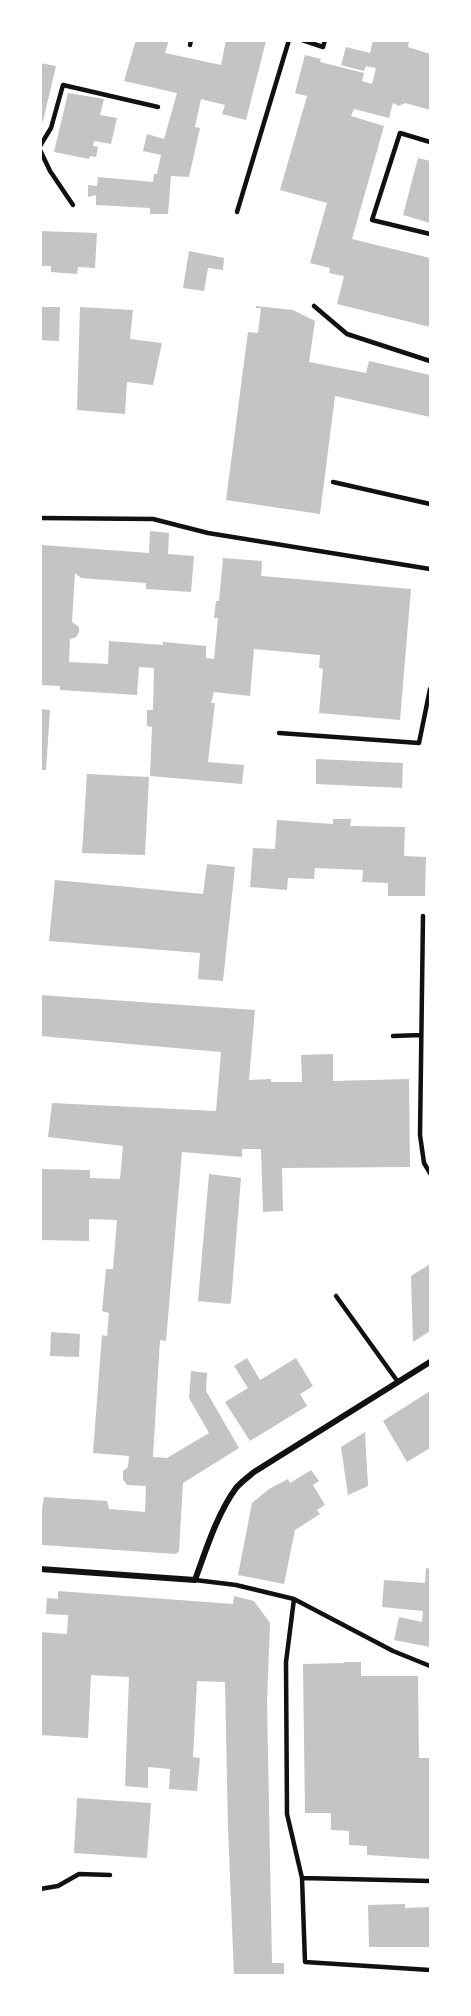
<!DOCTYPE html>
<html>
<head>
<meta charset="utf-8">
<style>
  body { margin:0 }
  #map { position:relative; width:471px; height:2016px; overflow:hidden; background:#fff; font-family:"Titillium Web",sans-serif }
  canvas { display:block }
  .frame { position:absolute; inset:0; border:42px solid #fff; pointer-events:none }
</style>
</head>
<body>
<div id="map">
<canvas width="471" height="2016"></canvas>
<div class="frame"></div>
</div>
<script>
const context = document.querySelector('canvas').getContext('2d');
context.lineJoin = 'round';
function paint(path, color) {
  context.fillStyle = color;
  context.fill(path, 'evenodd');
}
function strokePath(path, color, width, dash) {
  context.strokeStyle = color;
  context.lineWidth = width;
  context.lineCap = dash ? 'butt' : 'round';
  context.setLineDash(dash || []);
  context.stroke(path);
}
paint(new Path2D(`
  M136,40H169L165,53L221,65L226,40L266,41L246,120L222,114L225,105L201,99L195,127L200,128L189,177L171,176L168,214H150V208L96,205V195L88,197V185L97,186L98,177L153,182L154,174H157L161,155L143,151L147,134L164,139L177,93L124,81Z
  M373,40H404L409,42L408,47L430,54V110L405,103L399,106L393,103L389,118L354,109L351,116L384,126L352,239L430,258V327L337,304L344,276L329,273L330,268L310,263L327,203L280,190L307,96L295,93L305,55L321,59L320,62L364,73L362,81L372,84L376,68L366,66L364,71L341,65L346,47L370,53Z
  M40,63L56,66L43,121H40Z
  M68,93L104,99L100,115L117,118L111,144L94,141L93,146L98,147L96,157L90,156L89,159L54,152Z
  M418,158L430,161V223L403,215Z
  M40,231L97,233L95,268L78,267L77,274L51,272V266H40Z
  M189,251L224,258L223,270L208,268L204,291L183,288Z
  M256,306L293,310L315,321L309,362L366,373L369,361L430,375V417L335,396L320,514L226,500L248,332L258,333L261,308H256Z
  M40,307H60L59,341L40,340Z
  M80,307L133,310L130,339L162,343L153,385L127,382L125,414L77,410Z
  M150,531L169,533L168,554L194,556L191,592L146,589V583L81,578L75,573L72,622L79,627V632L76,637L70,639L69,662L108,664L109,641L163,645V642L206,646V658L214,659L218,618H214L216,601H219L223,558L262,561L261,576L411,589L400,720L319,713L323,669L319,668L320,655L254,649L250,696L214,692L211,703H215L208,762L244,765L242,784L150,776L152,727L147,726V710H153L154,668L139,667L137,695L60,690V686L40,685V553L42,545L149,553Z
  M40,709L50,710L46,770H40Z
  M316,759L403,763L402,788L316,784Z
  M87,774L149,777L145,855L82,853Z
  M333,819H351L350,826L405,827L404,856L426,857L425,896H388V883L362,882L363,870L315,868L314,879L288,878L287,890L250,887L253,848L275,849L277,820L333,824Z
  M207,864L235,867L223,981L198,979L200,953L49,941L55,880L203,894Z
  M40,995L255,1010L249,1080L271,1079V1082H302L301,1055L333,1054V1081L409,1079L410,1167L282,1168L283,1211L263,1212L261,1149H242V1157L182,1152L166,1341L160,1340L153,1457L167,1458L209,1433L189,1398L191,1371L207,1373L206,1391L239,1448L183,1483L179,1551L176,1554L42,1545L41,1543L40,1522L44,1497L107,1501L109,1509L145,1512L146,1486L127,1485L123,1479V1471L128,1467L129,1456L93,1453L102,1335L107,1336L109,1313L102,1311L106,1269H113L117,1220L89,1219V1241L40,1240V1169L90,1170V1178L120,1179L123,1146L48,1137L52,1103L216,1111L221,1052L40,1036Z
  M209,1174L241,1178L231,1302L229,1304L198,1301Z
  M430,1264V1331L413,1342L411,1276Z
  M51,1332L80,1334L79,1357L50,1356Z
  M247,1358L260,1380L296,1358L313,1386L300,1394L307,1406L250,1441L225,1402L248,1388L234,1366Z
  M430,1391V1448L407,1462L383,1421Z
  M365,1432L368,1486L348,1495L341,1447Z
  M311,1470L319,1481L313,1485L325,1505L317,1510L320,1514L295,1530L284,1584L238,1575L252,1503L269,1489L288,1479L290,1483Z
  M426,1568L430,1569V1647L394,1640L399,1617L422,1622L423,1611L382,1607L384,1580L425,1583Z
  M58,1591L233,1604L234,1596L254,1601L270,1623L267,1702L272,1963H284V1976H234L228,1827L225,1682L197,1681L193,1757L200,1758L197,1791L169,1789L170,1769L148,1767V1788L125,1786L129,1677L91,1675L88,1738L40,1735V1632L67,1634L68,1615L46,1614L47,1598L58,1599Z
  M344,1662H361V1676H418L419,1758H430V1859L367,1855V1846L349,1845V1831L331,1830V1813H305L303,1664L344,1663Z
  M77,1798L151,1803L147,1858L74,1853Z
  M405,1904V1908L430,1907V1947H369L368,1905Z`), '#c4c4c4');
strokePath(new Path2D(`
  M302,40L323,47L325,40
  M190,45L191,40
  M430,142L400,133L372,220L430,234
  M40,146L51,128L63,85L158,107
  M40,150L50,171L73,205
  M237,212L289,40
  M314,306L347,334L430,361
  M333,482L430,504
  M40,518L153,519L208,533L430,569
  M279,733L419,743L430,689
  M423,916L420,1135L424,1163L430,1173
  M393,1036L421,1035
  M336,1296L398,1382
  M195,1580L236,1585L294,1599L393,1651L430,1666
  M294,1599L286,1662L287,1814L302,1878L305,1962L430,1970
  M302,1878L430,1881
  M40,1889L58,1886L79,1874L110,1875`), '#111', 4.5);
strokePath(new Path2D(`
  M40,1569L195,1580C206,1550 217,1514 236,1488C241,1482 248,1477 254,1472L430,1362`), '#111', 6);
</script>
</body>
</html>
